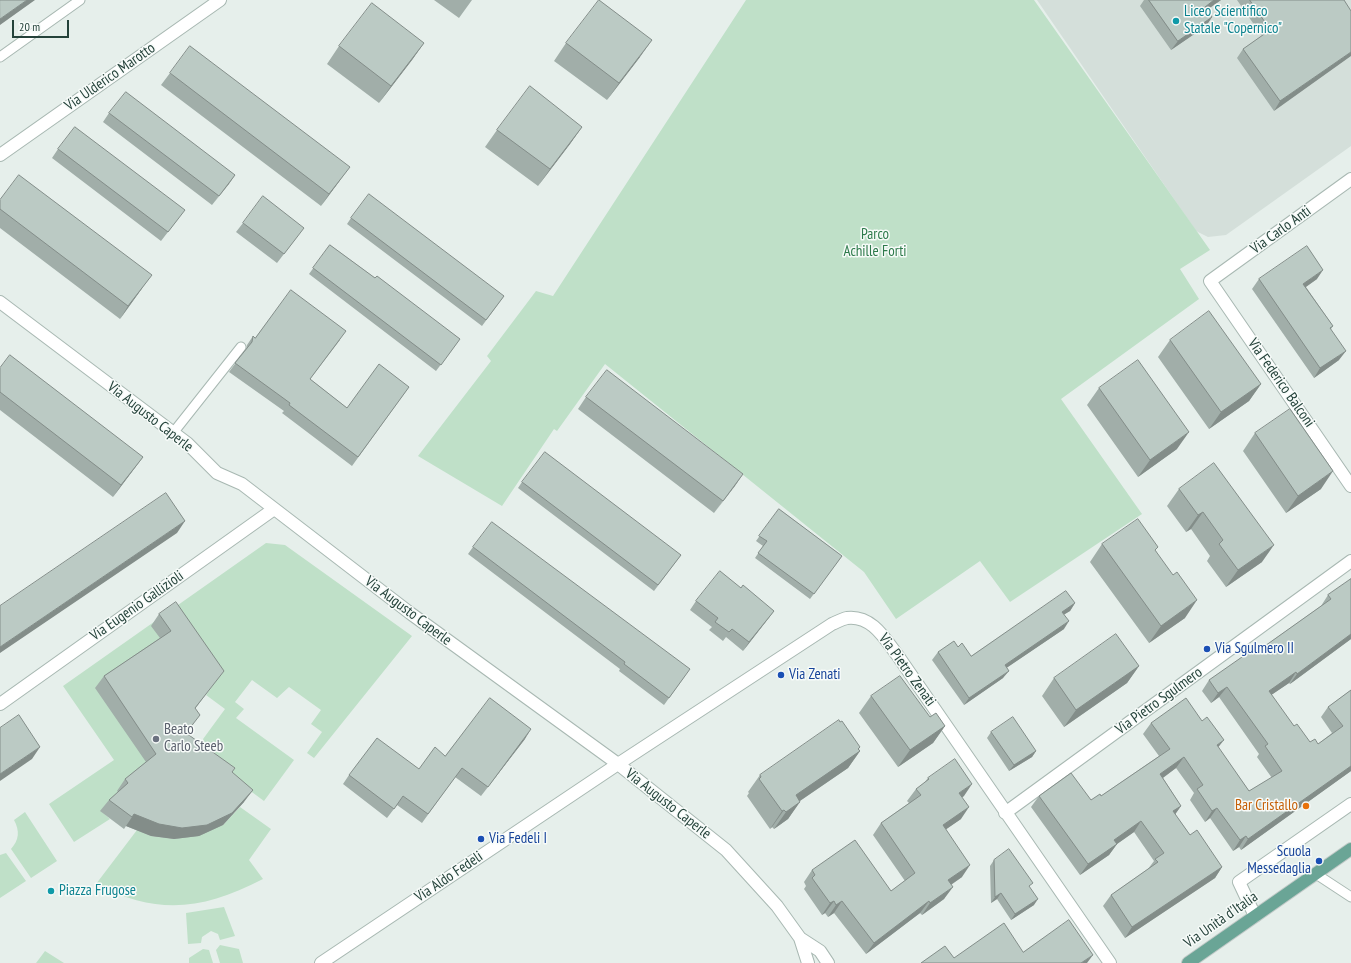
<!DOCTYPE html>
<html>
<head>
<meta charset="utf-8">
<style>
  body { margin:0 }
  #map { position:relative; width:1351px; height:963px; overflow:hidden; background:#e6efeb; font-family:"PT Sans Narrow",sans-serif }
  canvas { display:block }
  .scale { position:absolute; left:12px; top:20px; width:57px; height:18px; box-sizing:border-box; border:2px solid #24423a; border-top:0; padding-left:5px; font-size:12px; line-height:14px; white-space:nowrap; color:#24423a; -webkit-text-stroke:3px #f7fbf9; paint-order:stroke }
</style>
</head>
<body>
<div id="map">
<canvas width="1351" height="963"></canvas>
<div class="scale">20 m</div>
</div>
<script>
const context = document.querySelector('canvas').getContext('2d');
context.lineJoin = 'round';
function paint(path, color) {
  context.fillStyle = color;
  context.fill(path, 'evenodd');
}
function strokePath(path, color, width, dash) {
  context.strokeStyle = color;
  context.lineWidth = width;
  context.lineCap = dash ? 'butt' : 'round';
  context.setLineDash(dash || []);
  context.stroke(path);
}
function drawText(font, color, halo, rows, align = 'center') {
  context.font = font + ' "PT Sans Narrow",sans-serif';
  context.lineWidth = 3;
  context.setLineDash([]);
  context.textBaseline = 'middle';
  context.strokeStyle = halo;
  context.fillStyle = color;
  for (const [text, x, y, turn = 0] of rows) {
    context.save();
    context.translate(x, y);
    context.rotate((+turn || 0) * Math.PI / 180);
    context.textAlign = isNaN(turn) ? turn : align;
    if (halo) context.strokeText(text, 0, 0);
    context.fillText(text, 0, 0);
    context.restore();
  }
}
paint(new Path2D(`
  M1037,0H1351V146L1226,235L1208,237L1196,231Z`), '#d4dfda');
paint(new Path2D(`
  M746,0H1034L1210,250L1180,269L1199,299L1061,399L1142,514L1010,602L980,561L896,619L864,572L605,364L557,431L554,429L502,506L418,456L491,361L487,356L536,291L553,296Z
  M266,543L285,545L412,636L314,758L307,753L322,732L311,724L321,710L289,687L277,698L252,680L235,702L244,709L236,718L294,760L264,801L195,750L225,709L206,695L215,682L168,614L163,642L148,766L120,795L101,811L110,819L74,842L49,804L114,760L63,686Z
  M240,807L271,829L249,860L263,879C202,910 159,916 96,884L137,830L151,836L174,839L223,825Z
  M25,812L57,861L31,878L11,849C19,840 20,831 14,820Z
  M6,853L26,881L0,898V855Z
  M224,907L235,936L220,940L218,934L211,931L202,937L201,943L188,944L186,913Z
  M220,945L239,949L243,963H220L216,950Z
  M203,949L209,950L213,963H189V958Z
  M45,951L64,963H36Z`), '#bfe0c8');
const service = new Path2D(`
  M0,57L80,0
  M173,433L241,347
  M1316,874L1351,897`);
const minor = new Path2D(`
  M0,155L220,0
  M1351,179L1210,281L1351,486
  M0,302L187,443L217,473L242,484L410,613L618,764L726,850L777,906L800,938L808,963
  M0,704L274,509
  M1005,813L1351,561
  M1255,916L1239,882L1351,804
  M800,938L820,951L828,963
  M321,963L618,764L832,624C837,622 842,619 847,618C872,615 885,639 898,656L1110,963`);
const primary = new Path2D(`
  M1188,963L1351,849`);
strokePath(service, '#a8b8b2', 11);
strokePath(minor, '#a8b8b2', 14);
strokePath(primary, '#c2cac8', 14);
strokePath(service, '#fff', 9);
strokePath(minor, '#fff', 12);
strokePath(primary, '#6aa596', 12);
paint(new Path2D(`
  M434,0H472L459,18Z
  M1144,0H1221L1207,10L1212,17L1206,26L1171,50L1140,6Z
  M1237,0H1312L1351,11L1274,111L1237,58L1243,49L1262,36Z
  M424,43L412,60L379,103L327,64L339,46Z
  M566,43L640,57L607,100L554,61Z
  M170,73L341,179L321,206L161,85Z
  M109,113L235,175L212,205L103,122Z
  M582,127L570,144L538,186L485,147L497,130Z
  M58,149L178,219L161,241L52,158Z
  M0,200L143,287L120,319L0,228Z
  M351,218L504,296L482,326L347,224Z
  M243,223L297,237L277,263L236,232Z
  M330,245L375,278L460,339L436,371L309,274Z
  M1259,279H1317L1306,287L1333,326L1331,329L1339,360L1314,378L1252,289Z
  M253,336L255,338L340,340L310,379L347,408L409,387L352,466L282,413L284,411L229,372L246,349L247,345Z
  M1170,340L1261,384L1249,401L1209,429L1158,357Z
  M0,368L143,457L113,497L0,410Z
  M1099,388L1177,449L1138,477L1087,405Z
  M586,397L743,474L714,513L578,409Z
  M1255,433L1321,489L1286,513L1243,451Z
  M522,482L681,555L654,591L518,488Z
  M1179,489L1262,562L1226,587L1207,561L1210,556L1191,529L1186,532L1167,506Z
  M779,509L842,556L810,599L755,558L763,546L756,541Z
  M1102,544L1156,551L1185,618L1149,643L1090,562Z
  M473,547L685,676L664,705L619,671L620,669L468,554Z
  M1351,579V639L1290,684L1289,683L1271,695L1294,726L1310,742L1318,744L1332,733L1321,717L1328,707L1351,690V771L1241,850L1239,847L1233,851L1210,818L1205,822L1190,800L1194,793L1176,768L1163,778L1181,806L1175,814L1190,835L1222,867L1215,878L1125,938L1103,906L1111,895L1148,869L1154,861L1134,832L1117,844L1109,855L1080,875L1031,807L1039,796L1091,800L1101,796L1159,756L1143,734L1151,723L1218,748L1249,791L1272,778L1257,757L1259,754L1219,697L1211,703L1202,691L1209,680L1255,653L1321,606L1328,595Z
  M741,588L774,611L743,651L726,637L723,641L709,630L712,627L690,610L696,601Z
  M1075,603L1070,611L1064,614V629L1006,668L1003,678L964,705L932,660L938,652L958,647L971,656Z
  M159,614L215,682L195,709L191,726L186,733L232,772L244,802L223,825L199,836L174,839L151,836L126,826L124,829L100,811L109,800L118,792L117,791L125,779L146,762L95,688L104,676L160,638L151,626Z
  M1139,666L1127,683L1064,727L1042,696L1054,678Z
  M871,696L930,717L945,726L933,743L898,767L859,713Z
  M991,732L1036,751L1032,757L1009,771L987,738Z
  M525,739L481,796L455,777L422,823L397,805L387,818L343,784L349,775L419,769L445,756Z
  M859,749L860,751L848,768L800,801L788,819L774,829L772,827L770,829L747,796L749,793L748,792L760,775Z
  M928,778L964,796L962,797L961,819L946,829L962,877L951,885L944,899L922,915L920,913L866,954L834,913L828,917L825,913L822,915L804,889L806,886L804,882L812,870L891,891L905,881L873,835L881,823L909,803L907,801L916,789L924,783Z
  M994,860L1030,888L1034,905L1011,920L997,899L991,903L990,866Z`), '#a1aea9');
paint(new Path2D(`
  M27,0H35L0,25V19Z
  M1214,0H1221L1198,16L1205,7Z
  M1212,17L1206,26L1171,50L1178,41Z
  M652,40L640,57L607,100L619,83Z
  M424,43L412,60L379,103L391,86Z
  M1351,52V56L1274,111L1280,101Z
  M582,127L570,144L538,186L550,169Z
  M350,167L341,179L321,206L329,194Z
  M235,175L229,184L212,205L219,196Z
  M1323,270L1317,279L1297,293L1303,284Z
  M152,275L143,287L120,319L128,306Z
  M1346,351L1339,360L1314,378L1320,368Z
  M1261,384L1249,401L1209,429L1221,412Z
  M1189,432L1177,449L1138,477L1150,460Z
  M143,457L113,497L121,485Z
  M1333,471L1321,489L1286,513L1298,496Z
  M743,474L735,486L714,513L723,501Z
  M1203,512L1191,529L1186,532L1198,515Z
  M185,521L177,533L0,653V647Z
  M1274,545L1262,562L1226,587L1238,570Z
  M1197,600L1185,618L1149,643L1161,626Z
  M1075,603L1070,611L1057,619L1062,612Z
  M774,611L768,619L743,651L749,642Z
  M1069,621L1064,629L999,673L1005,665Z
  M1351,634V639L1290,684L1297,674Z
  M1139,666L1127,683L1064,727L1076,710Z
  M1009,671L1003,678L964,705L969,698Z
  M1296,672L1289,683L1261,702L1269,691Z
  M1227,687L1219,697L1211,703L1218,693Z
  M945,726L933,743L898,767L910,750Z
  M531,729L525,739L481,796L488,787Z
  M1224,740L1216,750L1217,745Z
  M40,747L32,759L0,781V774Z
  M860,747L856,753L860,751L848,768L785,811L796,795Z
  M1036,751L1032,757L1009,771L1014,765Z
  M1184,757L1176,768L1153,785L1160,774Z
  M1351,766V771L1241,850L1248,839Z
  M972,784L964,796L951,805L959,793Z
  M253,790L244,802L223,825L199,836L174,839L151,836L126,826L134,814Z
  M800,802L788,819L774,829L786,812Z
  M1181,806L1174,816L1173,811Z
  M969,807L961,819L935,837L943,825Z
  M1217,808L1210,818L1205,822L1212,811Z
  M784,810L772,827L770,829L782,811Z
  M1141,821L1134,832L1117,844L1109,855L1080,875L1088,864L1114,840Z
  M1246,836L1239,847L1233,851L1240,840Z
  M970,865L962,877L940,892L948,880Z
  M1222,867L1215,878L1125,938L1132,927Z
  M953,887L944,899L922,915L930,903Z
  M1001,893L997,899L991,903L995,897Z
  M1038,899L1034,905L1011,920L1015,914Z
  M834,901L825,913L822,915L830,903Z
  M842,901L834,913L828,917L836,905Z
  M929,901L920,913L866,954L874,943Z
  M1093,955L1087,963H1081Z`), '#838d89');
const building = new Path2D(`
  M0,0H27L0,19Z
  M599,0L652,40L619,83L566,43Z
  M1149,0H1214L1205,7L1212,17L1178,41Z
  M1250,0H1344L1351,11V52L1280,101L1243,49L1270,30Z
  M372,3L424,43L391,86L339,46Z
  M190,46L350,167L329,194L170,73Z
  M530,86L582,127L550,169L497,130Z
  M126,92L235,175L219,196L109,113Z
  M75,127L185,210L168,232L58,149Z
  M19,175L152,275L128,306L0,209V200Z
  M369,194L504,296L486,320L351,218Z
  M263,196L304,228L284,254L243,223Z
  M330,245L375,278L377,276L460,339L441,365L313,268Z
  M1307,246L1323,270L1303,284L1333,326L1330,328L1346,351L1320,368L1259,279Z
  M291,290L346,331L310,379L347,408L379,364L409,387L358,457L289,405L290,403L235,363L252,342L253,336L255,338Z
  M1209,311L1261,384L1221,412L1170,340Z
  M10,355L143,457L121,485L0,392V368Z
  M1138,360L1189,432L1150,460L1099,388Z
  M607,370L743,474L723,501L586,397Z
  M1290,409L1333,471L1298,496L1255,433Z
  M545,452L681,555L658,585L522,482Z
  M1214,463L1274,545L1238,570L1219,544L1223,540L1203,512L1198,515L1179,489Z
  M166,493L185,521L0,647V606Z
  M779,509L842,556L814,594L758,553L767,541L759,536Z
  M1138,519L1158,547L1155,550L1173,575L1177,572L1197,600L1161,626L1102,544Z
  M492,522L690,669L669,698L624,664L625,662L473,547Z
  M720,571L741,588L743,585L774,611L749,642L732,629L729,632L715,622L718,618L696,601Z
  M1351,579V634L1297,674L1296,672L1269,691L1294,726L1297,724L1310,742L1315,739L1318,744L1343,726L1328,707L1351,690V766L1248,839L1246,836L1240,840L1217,808L1212,811L1197,789L1203,785L1184,757L1160,774L1181,806L1173,811L1190,835L1197,830L1222,867L1132,927L1111,895L1158,862L1155,859L1164,853L1141,821L1114,840L1117,844L1088,864L1039,796L1071,773L1091,800L1100,794L1101,796L1170,749L1151,723L1186,698L1202,721L1207,717L1224,740L1217,745L1249,791L1282,771L1265,746L1268,744L1227,687L1218,693L1209,680L1252,650L1255,653L1331,599L1328,595Z
  M1066,591L1075,603L1062,612L1069,621L1005,665L1009,671L969,698L938,652L954,641L958,647L962,643L971,656Z
  M176,602L224,671L195,708L200,715L186,733L235,768L232,772L253,790L232,813L207,825L182,828L159,824L134,814L132,817L109,800L128,783L125,779L156,754L104,676L171,631L159,614Z
  M1116,634L1139,666L1076,710L1054,678Z
  M900,676L930,717L936,713L945,726L910,750L871,696Z
  M490,698L531,729L488,787L462,768L428,814L403,796L394,809L349,775L377,738L419,769L435,747L445,756Z
  M19,715L40,747L0,774V728Z
  M1013,717L1036,751L1014,765L991,732Z
  M839,720L840,722L842,721L860,747L858,749L860,751L796,795L800,802L786,812L784,810L782,811L759,779L761,777L760,775Z
  M955,759L972,784L959,793L969,807L943,825L970,865L948,880L953,887L930,903L929,901L874,943L842,901L836,905L834,901L830,903L812,878L815,875L812,870L855,840L891,891L915,873L881,823L921,795L916,789L929,779L928,778Z
  M1009,849L1033,883L1029,886L1038,899L1015,914L1001,893L995,897L994,860Z
  M1069,920L1093,955L1081,963H921L945,946L954,958L1004,923L1023,952Z`);
paint(building, '#bbcac4');
strokePath(building, '#838d89', 1);
for (const [x, y, r, color] of [
  [1176,21,4,"#0f9aa8"],
  [1207,649,4,"#1a4fb4"],
  [781,675,4,"#1a4fb4"],
  [156,739,4,"#6b7280"],
  [1306,806,4,"#e8710a"],
  [481,839,4,"#1a4fb4"],
  [1319,861,4,"#1a4fb4"],
  [51,891,4,"#0f9aa8"]
]) {
  const dot = new Path2D();
  dot.arc(x, y, r, 0, 2 * Math.PI);
  context.fillStyle = color;
  context.fill(dot);
  strokePath(dot, '#f7fbf9', 1.5);
}
drawText('15px', '#0d838f', '#f7fbf9', [
  ["Liceo Scientifico",1184,12],
  ["Statale \"Copernico\"",1184,29],
  ["Piazza Frugose",59,891]
], 'left');
drawText('15px', '#24423a', '#f7fbf9', [
  ["Via Ulderico Marotto",110,77,-35],
  ["Via Carlo Anti",1281,230,-36],
  ["Via Federico Balconi",1281,383,55],
  ["Via Augusto Caperle",150,417,38],
  ["Via Eugenio Gallizioli",137,606,-35],
  ["Via Augusto Caperle",408,611,37],
  ["Via Pietro Zenati",907,670,54],
  ["Via Pietro Sgulmero",1159,701,-36],
  ["Via Augusto Caperle",668,804,38],
  ["Via Aldo Fedeli",449,877,-34],
  ["Via Unità d'Italia",1221,920,-35]
]);
drawText('15px', '#2d7a4b', '#f7fbf9', [
  ["Parco",875,235],
  ["Achille Forti",875,252]
]);
drawText('15px', '#164399', '#f7fbf9', [
  ["Via Sgulmero II",1215,649],
  ["Via Zenati",789,675],
  ["Via Fedeli I",489,839],
  ["Scuola",1311,852,"right"],
  ["Messedaglia",1311,869,"right"]
], 'left');
drawText('15px', '#5b616d', '#f7fbf9', [
  ["Beato",164,730],
  ["Carlo Steeb",164,747]
], 'left');
drawText('15px', '#c56008', '#f7fbf9', [
  ["Bar Cristallo",1298,806]
], 'right');
</script>
</body>
</html>
